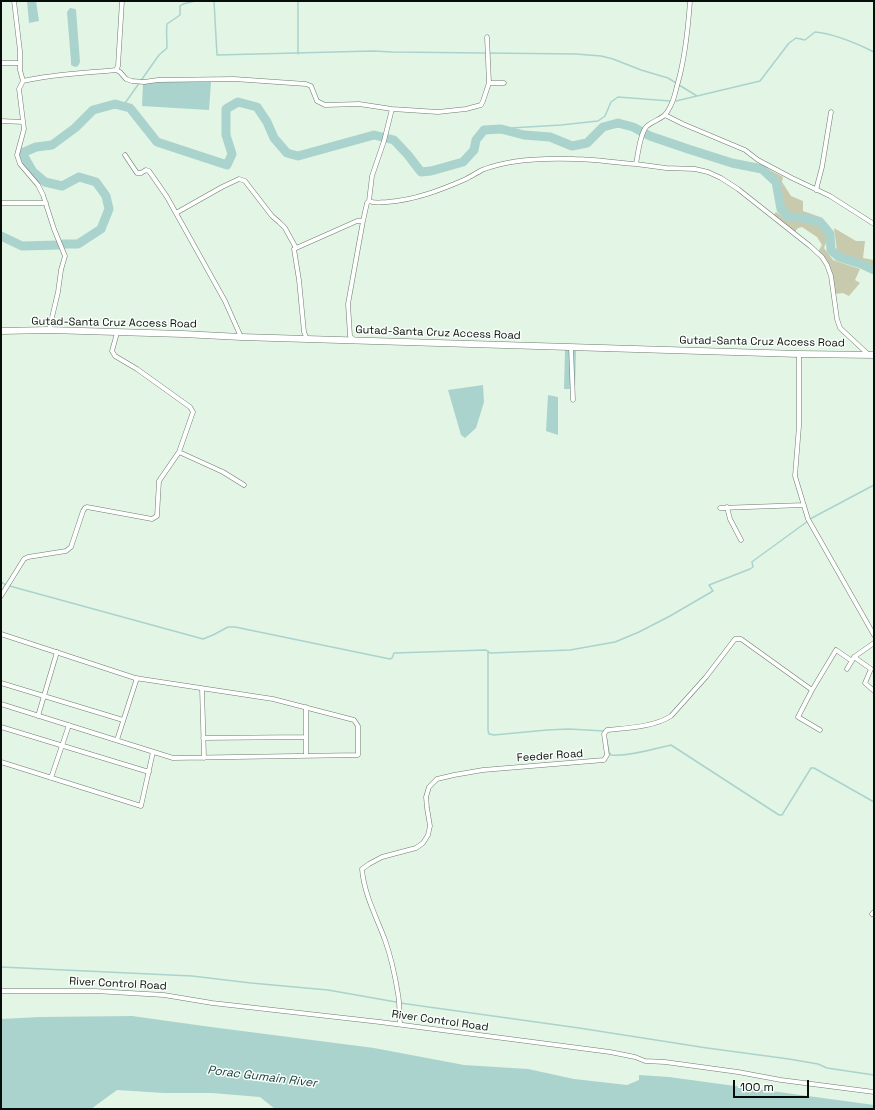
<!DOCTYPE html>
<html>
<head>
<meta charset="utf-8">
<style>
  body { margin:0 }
  #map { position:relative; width:875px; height:1110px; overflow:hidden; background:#e3f5e5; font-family:"Space Grotesk",sans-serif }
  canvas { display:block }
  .frame { position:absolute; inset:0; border:2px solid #070d08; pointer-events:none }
  .scale { position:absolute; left:733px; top:1080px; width:76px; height:18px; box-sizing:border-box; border:2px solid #070d08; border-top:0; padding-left:5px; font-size:12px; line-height:14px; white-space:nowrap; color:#070d08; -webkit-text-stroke:3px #fafefb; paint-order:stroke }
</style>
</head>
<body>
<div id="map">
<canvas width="875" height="1110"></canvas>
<div class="frame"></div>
<div class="scale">100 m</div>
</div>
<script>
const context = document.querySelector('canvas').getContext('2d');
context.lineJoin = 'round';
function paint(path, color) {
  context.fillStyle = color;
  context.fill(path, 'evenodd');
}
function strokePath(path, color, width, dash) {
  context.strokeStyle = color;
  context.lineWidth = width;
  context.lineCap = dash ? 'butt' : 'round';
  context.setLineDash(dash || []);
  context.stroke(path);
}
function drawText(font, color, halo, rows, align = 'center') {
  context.font = font + ' "Space Grotesk",sans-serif';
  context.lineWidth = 3;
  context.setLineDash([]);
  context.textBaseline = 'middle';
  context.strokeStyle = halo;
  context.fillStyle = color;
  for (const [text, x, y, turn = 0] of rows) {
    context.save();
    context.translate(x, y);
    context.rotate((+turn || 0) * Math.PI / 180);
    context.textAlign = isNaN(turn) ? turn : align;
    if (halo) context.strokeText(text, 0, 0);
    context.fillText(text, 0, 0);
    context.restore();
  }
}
paint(new Path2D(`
  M764,167L783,177L782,182L791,196L803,201V211L823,218L791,215L783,207L777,179Z
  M776,212L788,220L818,223L829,235L824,248L833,260L860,269L855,280L860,283L849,296L843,293L835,294L832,276L818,252L822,245L817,237L802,227L798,228L794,233L773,216Z
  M834,228L856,241H865L863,258L874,260V265L858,261L853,257L841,255L837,251Z`), '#c8caae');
paint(new Path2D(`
  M27,1H36L39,21L29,23Z
  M70,8L75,9L76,10L80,62L78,66L75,67L71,65V61L67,12Z
  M158,82H211L209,110L142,106L143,83Z
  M565,350L576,351L575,389H564Z
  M483,385L484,402L476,428L465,438L461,435L448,390Z
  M548,395L558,397V435L546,431Z
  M132,1016L211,1027L374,1048L464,1065L528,1069L574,1079L627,1085L639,1080V1075L669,1077L874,1105V1109H275L260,1097L212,1093H164L117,1090L91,1109H1V1019L40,1017Z`), '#aad3cd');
strokePath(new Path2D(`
  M214,1L217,55L373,51L393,52L576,54L601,56L613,59L641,70L668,78L676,83
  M298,54V1
  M679,85L697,96
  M676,101L760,81L789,43L796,38L805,40L815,32C836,34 856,43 874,52
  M123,106L159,55L167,48C167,40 166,31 167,24L180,15V6L183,4L195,1
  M506,130L510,128L561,125L598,121L605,116L611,102L618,97L670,101
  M810,519L874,485
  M1,582L6,585L203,639L213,635L228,627H235L390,659L392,658L394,653L486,650L490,653L570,650L615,642L639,632L670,616L713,591L709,585L750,569L753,567L752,562L753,561L808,521
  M488,651V730L489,734L494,735L547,730L569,729L604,731
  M606,736L609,752L611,755C627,757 654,749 671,745L779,815H782L811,768H814L874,802
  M1,967L192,976L251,983L328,990L396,1002
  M400,1003L579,1028L707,1048L789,1059L818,1064L827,1068L874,1075`), '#aad3cd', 1.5);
strokePath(new Path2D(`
  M1,236L22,246L59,245
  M63,244H78L101,229L109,209L106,196L96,182L79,177L62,186L45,182L33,172L22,153L36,147L52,145L75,128L93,110L115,104L130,108L157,142L227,165L232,154L226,135V109L238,102L257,107L267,122L274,138L287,153L298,156L374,135L394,140L408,155L421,172L431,171L463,162L474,150L476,140L484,130L501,129L524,135L550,137L572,146L587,143L603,127L618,123L633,127L650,136L688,149L732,163L762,169L776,182L781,209L789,217L803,218L820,222L830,234L831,250L839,257L861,264L874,270`), '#aad3cd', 9);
const minor = new Path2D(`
  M14,1L20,51V70L23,81
  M690,1C688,30 685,59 677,86C675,93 674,100 670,107C664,120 657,118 647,126C640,133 638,154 636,164L666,168L695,169L708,172L721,178L738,189L810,246L822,257L827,265L831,276L837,319L840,328L869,355
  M487,37L489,83
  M1,63H20
  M116,70L120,72L126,79L132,81L144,82L158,80L234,79L306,84L311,86L317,101L325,105L359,104L392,109
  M665,115L683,124L745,150L758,160L792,178L830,196L874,224
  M1,121L23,122
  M125,155L137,173H141L146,170L149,171L167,197L225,301L241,337
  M816,190L822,167L831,112
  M369,201C375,204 381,202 387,202C415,200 441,190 466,179C471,176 477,173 482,170C509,159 546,158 575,159C596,159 616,163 636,164
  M1,203H46
  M176,213L222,187L239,179L245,181L272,216L279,222L285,228L296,248
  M49,330L58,292L61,270L65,256L54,229L43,195L38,185L20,164L17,155L24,129L19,89L23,81C53,74 85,73 116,70L118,66L122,1
  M307,339L304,332L299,280L294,249L357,221H363
  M354,340L350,336L348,304L363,221L367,203L369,201L372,176L384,141L392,109L438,112L466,109L481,105L483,101L489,83H504
  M571,347L573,400
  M799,354V426L795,476L808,519L874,635
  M179,452L223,472L244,485
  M727,507L730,519L741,540
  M720,508L804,505
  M1,596L24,559L28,557L66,551L71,547L83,511L85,508L87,507L152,519L157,516L159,481L179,452L193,412L190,407L137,369L115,356L112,351L117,333
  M1,634L135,678L273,699L354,720L358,726V755L173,758L1,704
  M854,657L871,669L865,683L874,691
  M847,669L854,657L874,643
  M1,683L123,720
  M202,688L204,758
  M812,690L798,717L820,730
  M306,707V756
  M38,716L57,652
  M1,727L149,772
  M203,738L306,737
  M117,740L137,678
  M1,762L141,806L153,752
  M51,778L69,725
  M872,914L874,912
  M1,991H95L164,995L212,1003L380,1022L610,1052L635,1057L645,1061L665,1062L738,1072L781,1080L874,1092
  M400,1024C399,1014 400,1004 398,994C395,975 391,957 385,940C376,916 364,894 362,869L369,864L382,857L416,848L423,843L428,835L430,826L427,808L426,797L429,787L437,779L454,775L483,770L604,760L607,755L604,734L607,730C627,728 654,727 671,716L706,677L735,639H741L812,690L836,650L852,661`);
const secondary = new Path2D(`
  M1,331L49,330L183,334L241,337L799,354L874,355`);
strokePath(minor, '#6c7c6d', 5);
strokePath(secondary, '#6c7c6d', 7);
strokePath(minor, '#fff', 4);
strokePath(secondary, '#fff', 6);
drawText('11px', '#070d08', '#fafefb', [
  ["Gutad-Santa Cruz Access Road",114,323,1],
  ["Gutad-Santa Cruz Access Road",438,333,2],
  ["Gutad-Santa Cruz Access Road",762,342,1],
  ["Feeder Road",550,756,-4],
  ["River Control Road",118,984,3],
  ["River Control Road",440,1021,8]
]);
drawText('italic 12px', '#143b37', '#fafefb', [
  ["Porac Gumain River",262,1077,7]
]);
</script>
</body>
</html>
